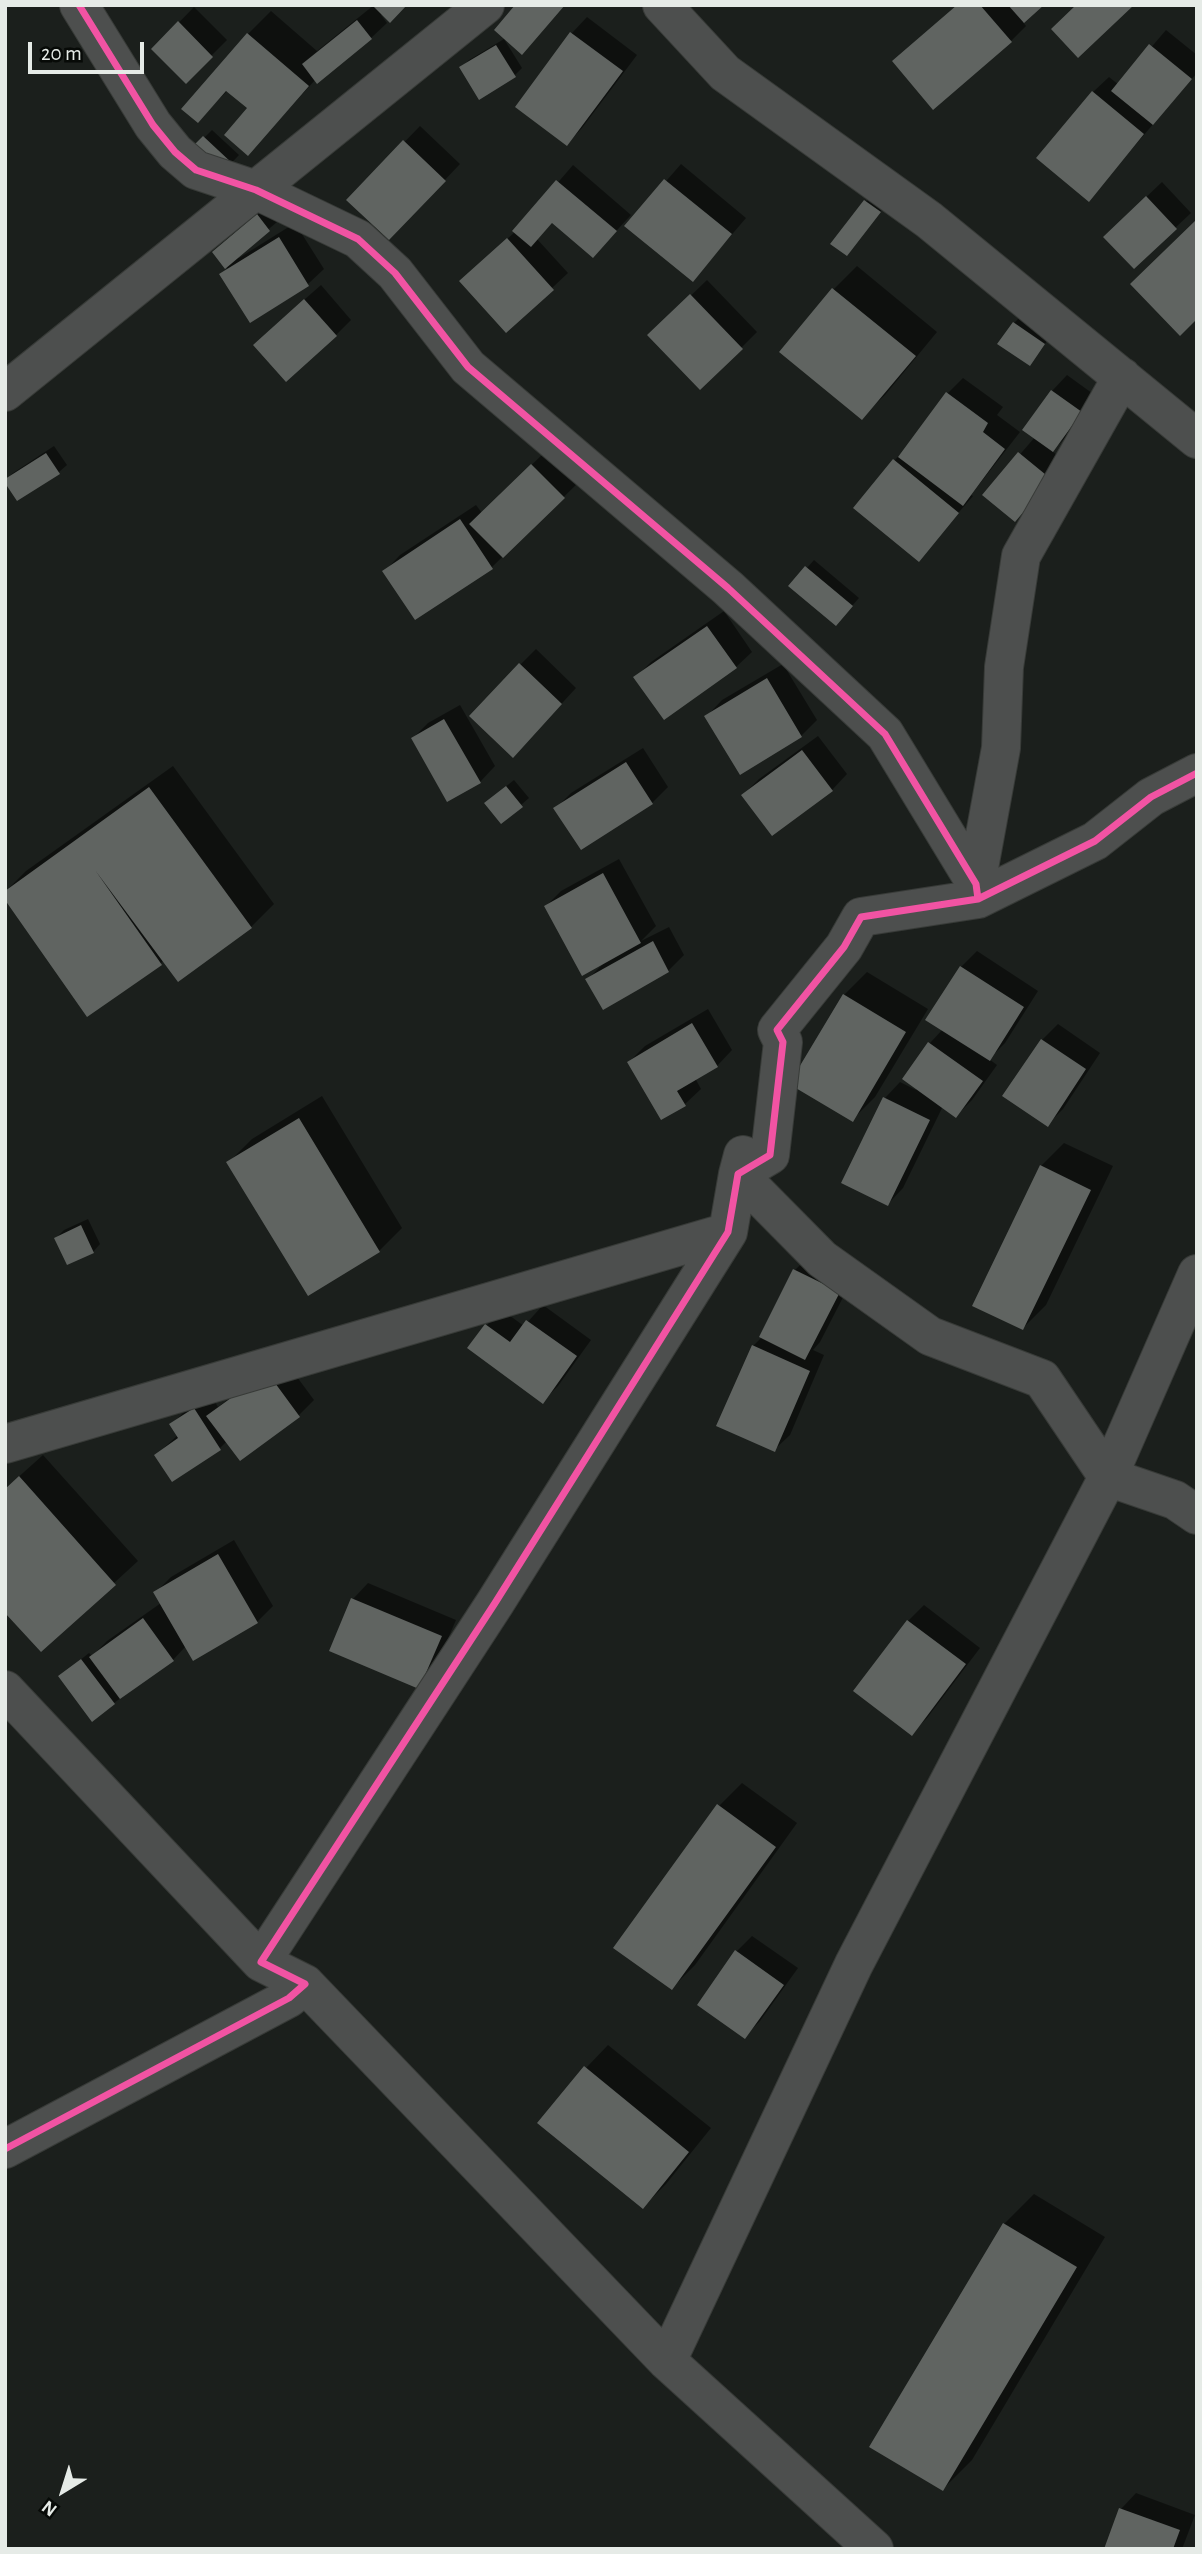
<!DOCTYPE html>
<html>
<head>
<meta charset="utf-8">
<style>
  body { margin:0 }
  #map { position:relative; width:1202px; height:2554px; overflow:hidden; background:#1b1f1c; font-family:"Alegreya Sans",sans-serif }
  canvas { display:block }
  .frame { position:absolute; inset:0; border:7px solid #e6ebe7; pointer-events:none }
  .north { position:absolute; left:28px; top:2456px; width:70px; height:70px; -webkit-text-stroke:5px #070a07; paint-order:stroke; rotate:218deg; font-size:19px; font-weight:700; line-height:28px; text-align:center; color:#e6ebe7 }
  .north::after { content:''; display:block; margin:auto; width:24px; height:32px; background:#e6ebe7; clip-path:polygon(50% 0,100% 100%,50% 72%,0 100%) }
  .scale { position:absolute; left:28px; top:42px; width:116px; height:32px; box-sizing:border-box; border:4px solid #e6ebe7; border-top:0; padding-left:9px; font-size:21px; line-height:24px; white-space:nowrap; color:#e6ebe7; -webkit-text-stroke:5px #070a07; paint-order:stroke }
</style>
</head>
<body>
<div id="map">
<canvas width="1202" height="2554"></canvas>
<div class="frame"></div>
<div class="north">N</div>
<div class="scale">20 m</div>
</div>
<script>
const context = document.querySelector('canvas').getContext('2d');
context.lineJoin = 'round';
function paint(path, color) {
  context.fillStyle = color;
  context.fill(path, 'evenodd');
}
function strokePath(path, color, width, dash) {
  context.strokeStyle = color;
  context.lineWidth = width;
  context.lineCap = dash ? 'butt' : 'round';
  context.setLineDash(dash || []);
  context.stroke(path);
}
paint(new Path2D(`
  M374,5L383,13L381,15L387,23L371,38L317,81L316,79L248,154L249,108L228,90L198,121L248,34L271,11L317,51Z
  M957,5H1041L1023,22L1026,26L1011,41Z
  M194,7L227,40L186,81L153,49Z
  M587,17L637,55L582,128L567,144L517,107L572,33Z
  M1166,30L1197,55V73L1089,199L1093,92L1109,77L1119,85Z
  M504,39L522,68L514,76L461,68L469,60Z
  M420,126L460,164L404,223L348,200Z
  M212,130L239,155L219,176L192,150Z
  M681,164L746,218L693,280L627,226Z
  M573,165L631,215L593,256L553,222L537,239L568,273L506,331L477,266L516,231Z
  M1162,182L1191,213L1175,228L1121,221Z
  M873,193L887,203L854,246L833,243Z
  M265,208L277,222L237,256L239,258L295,223L324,269L308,284L251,321L222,275L228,269L214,252Z
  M857,266L937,332L885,395L862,417L782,351L834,289Z
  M707,280L757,332L741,348L650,335Z
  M321,285L351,320L336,335L271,329Z
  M1021,316L1051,336L1029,364L1014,323Z
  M1067,375L1096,396L1069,434L1052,451L1065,462L1030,504L985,495L1035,437L1052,391Z
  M963,378L1003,407L997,415L1020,432L971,495L973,496L918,559L894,461L909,445L947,394Z
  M54,446L67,465L59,472L18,499L6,480L13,473Z
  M548,449L579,482L492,567L415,618L385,571L400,555L476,505L482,513Z
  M814,560L859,598L843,616L791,586Z
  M724,611L752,652L736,667L636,677L651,662Z
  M536,649L576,688L528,740L520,665Z
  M783,664L817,720L801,736L741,772L707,716L722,700Z
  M460,705L495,766L480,782L413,738L428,723Z
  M818,736L847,774L832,790L743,795L759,779Z
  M643,748L668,787L652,803L556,808L571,793Z
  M173,766L274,904L251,927L164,960L160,964L5,892L26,871Z
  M514,780L529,798L521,805L494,796Z
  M619,859L656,926L641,941L669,927L684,955L668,971L588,979L604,963L546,906L561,891Z
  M977,951L1038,991L1005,1043L989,1059L997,1065L972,1100L956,1116L943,1106L903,1188L888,1204L843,1182L885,1098L900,1082L916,1090L917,1088L904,1079L930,1043L943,1029L961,967Z
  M867,972L928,1009L875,1097L852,1120L844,995Z
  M708,1009L732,1050L717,1066L695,1078L701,1089L685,1104L662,1118L629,1062L645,1046Z
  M1058,1024L1100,1053L1063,1109L1047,1125L1042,1040Z
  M322,1096L402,1228L379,1251L229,1162L252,1139Z
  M1064,1143L1113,1166L1046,1305L1023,1328L1041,1166Z
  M88,1219L100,1244L93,1252L56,1238L64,1230Z
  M810,1255L854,1276L820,1342L813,1350L824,1355L790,1435L774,1450L753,1346L762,1337L795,1270Z
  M543,1305L591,1340L558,1386L543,1401L486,1326L502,1310L524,1326Z
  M283,1358L314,1400L299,1415L240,1458L227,1441L220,1448L156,1455L178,1435L172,1424L187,1409L210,1394L218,1407Z
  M43,1455L138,1561L41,1650L5,1610V1489Z
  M234,1540L273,1606L257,1622L186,1646L173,1660L92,1719L60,1676L89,1653L92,1656L107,1641L161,1603L155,1593L171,1577Z
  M368,1583L456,1620L434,1671L418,1687L353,1599Z
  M924,1605L980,1648L927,1718L912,1733L908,1621Z
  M742,1783L797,1823L695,1965L672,1988L719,1806Z
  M752,1936L798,1968L760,2021L744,2037L699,2004L737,1951Z
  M608,2045L711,2128L666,2184L643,2207L586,2068Z
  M1034,2194L1105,2237L972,2460L943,2489L1004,2224Z
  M1136,2493L1195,2515L1182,2549H1106L1121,2509Z`), '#0007');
paint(new Path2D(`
  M372,5H407L390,23Z
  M515,5H565L522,55L494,30Z
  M957,5H980L1012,42L933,110L892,61Z
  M1008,5H1044L1024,23Z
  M1076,5H1134L1078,58L1051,29Z
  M357,20L372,39L317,84L302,64Z
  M178,21L213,57L186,84L151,49Z
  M570,32L623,71L567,146L515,107Z
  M247,33L309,86L248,156L224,135L247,108L226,91L198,123L181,109Z
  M1149,44L1192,79L1153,125L1111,91Z
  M496,45L516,77L479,100L459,67Z
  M1092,91L1144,134L1089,202L1036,158Z
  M203,136L233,164L189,150Z
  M403,140L446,181L389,240L346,200Z
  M664,179L732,234L693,282L624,226Z
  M556,180L617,231L593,258L552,223L531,247L512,231Z
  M1146,196L1177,229L1134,269L1103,237Z
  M864,200L881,212L847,256L830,244Z
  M257,214L270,231L225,269L212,252Z
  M1197,219V319L1180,336L1130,284Z
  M279,237L309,286L250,323L219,274Z
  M507,238L554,290L506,333L459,281Z
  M832,288L916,356L862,420L779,352Z
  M690,294L743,349L700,390L647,335Z
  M304,299L337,336L286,382L253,345Z
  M1013,322L1045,344L1030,366L997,344Z
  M1051,390L1082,412L1053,452L1022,430Z
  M946,392L988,423L983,432L1005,449L963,506L898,457Z
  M1018,452L1051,479L1015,522L982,495Z
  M46,453L60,474L17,501L5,483V479Z
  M893,459L959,513L919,562L853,508Z
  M531,464L565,498L503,558L469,524Z
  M460,519L493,569L415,620L382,571Z
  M805,566L853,606L836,626L788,586Z
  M707,626L737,668L664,720L633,677Z
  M519,663L562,704L513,758L469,716Z
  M767,678L802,737L740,775L704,716Z
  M444,719L481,783L447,802L411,738Z
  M802,750L833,791L772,836L741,795Z
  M626,762L653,804L581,850L553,808Z
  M506,786L523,807L501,824L484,803Z
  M149,787L252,928L178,982L95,870L162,965L87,1017L5,900V891Z
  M603,873L641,943L582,976L544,906Z
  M653,941L669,972L603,1010L585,979Z
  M960,966L1024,1007L990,1061L925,1020Z
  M843,994L906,1032L853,1122L789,1084Z
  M692,1023L718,1067L677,1091L686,1106L661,1120L627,1062Z
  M1041,1039L1086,1069L1048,1127L1002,1096Z
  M928,1042L983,1081L956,1118L902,1079Z
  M883,1097L930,1120L888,1206L841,1183Z
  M299,1118L380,1252L308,1296L226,1162Z
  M1040,1165L1091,1190L1023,1330L972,1306Z
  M81,1225L94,1253L67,1265L54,1238Z
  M793,1269L840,1292L805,1360L759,1337Z
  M526,1320L577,1356L543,1404L467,1348L485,1324L510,1342Z
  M752,1345L810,1371L775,1452L716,1426Z
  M267,1372L300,1417L240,1461L206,1416Z
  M194,1408L221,1450L172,1482L154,1455L178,1438L169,1424Z
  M19,1476L116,1585L41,1652L5,1613V1489Z
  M218,1554L258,1623L193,1661L153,1592Z
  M351,1598L442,1636L419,1689L329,1651Z
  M143,1618L174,1661L120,1699L89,1657Z
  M907,1620L966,1664L912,1736L853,1691Z
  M81,1659L115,1704L92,1722L58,1676Z
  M717,1804L776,1847L672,1990L613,1948Z
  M735,1950L784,1985L745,2039L697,2005Z
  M584,2066L689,2152L643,2209L537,2123Z
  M1003,2223L1077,2267L943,2491L869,2447Z
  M1119,2508L1180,2530L1173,2549H1104Z`), '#606461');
const street = new Path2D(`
  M79,5L153,125L175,152L196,170L256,190L358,239L395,273L468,367L728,588L885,734L976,884L978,899
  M662,5L725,73L929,220L1197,439
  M5,392L485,5
  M976,884L1001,748L1004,667L1021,556L1122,377
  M743,1155L738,1174L822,1259L930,1336L1042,1379L1108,1477L1175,1500L1197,1515
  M5,1444L728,1232
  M5,1690L261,1962
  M305,1984L667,2361L874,2549
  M5,2149L289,1998L305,1984L261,1962L495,1603L728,1232L738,1174L770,1155L783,1042L777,1030L844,947L861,917L978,899L1095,841L1151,797L1197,773
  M667,2361L854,1964L1108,1477L1197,1274`);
strokePath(street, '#383b38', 40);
strokePath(street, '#4d4f4e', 38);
strokePath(new Path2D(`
  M79,5L153,125L175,152L196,170L256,190L358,239L395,273L468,367L728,588L885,734L976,884L978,899
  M5,2149L289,1998L305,1984L261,1962L495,1603L728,1232L738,1174L770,1155L783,1042L777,1030L844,947L861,917L978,899L1095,841L1151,797L1197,773`), '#f153a3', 7);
</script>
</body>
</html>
